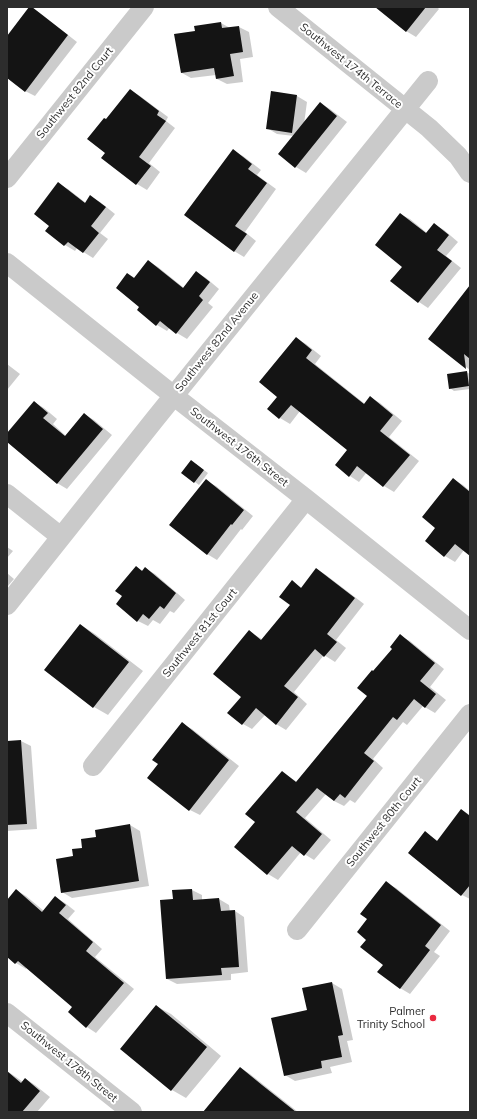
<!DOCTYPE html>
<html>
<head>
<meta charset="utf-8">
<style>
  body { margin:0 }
  #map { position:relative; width:477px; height:1119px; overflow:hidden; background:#fff; font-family:Mulish,sans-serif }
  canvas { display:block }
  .frame { position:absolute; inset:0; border:8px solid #2d2d2d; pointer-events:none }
</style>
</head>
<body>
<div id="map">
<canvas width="477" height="1119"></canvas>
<div class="frame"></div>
</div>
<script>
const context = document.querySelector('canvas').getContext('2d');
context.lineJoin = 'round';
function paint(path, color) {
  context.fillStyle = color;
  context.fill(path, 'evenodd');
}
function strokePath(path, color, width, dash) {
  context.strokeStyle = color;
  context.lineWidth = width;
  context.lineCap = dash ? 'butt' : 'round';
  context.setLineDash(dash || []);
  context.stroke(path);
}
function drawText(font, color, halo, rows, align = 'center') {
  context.font = font + ' Mulish,sans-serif';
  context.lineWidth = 4;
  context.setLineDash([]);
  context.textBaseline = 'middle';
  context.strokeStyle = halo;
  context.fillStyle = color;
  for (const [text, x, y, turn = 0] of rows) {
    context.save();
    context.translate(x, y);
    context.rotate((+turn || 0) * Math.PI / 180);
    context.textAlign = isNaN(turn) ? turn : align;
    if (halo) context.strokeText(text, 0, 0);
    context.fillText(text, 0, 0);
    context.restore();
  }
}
paint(new Path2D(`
  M30,7L40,13L77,42L35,96L25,91L7,77V37Z
  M377,7H437L439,9L416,37L406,31Z
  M221,23L230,28L239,27L249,32L253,57L240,59L243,82L227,84L217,79L216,75L191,78L182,73L196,31L195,27Z
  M130,90L140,96L168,117L166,121L175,128L149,163L160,172L147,190L137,184L103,158L107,153L106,120Z
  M272,92L297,96L307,102L304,124L320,103L330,109L347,122L306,173L296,167L280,154L294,136L277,134L267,128Z
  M233,151L243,156L261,170L257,175L276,189L245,232L256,241L244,257L234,251Z
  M58,184L68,189L86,203L91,197L100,202L115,214L100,233L108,239L93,258L77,248L75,251L65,245L46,231L50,225Z
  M400,214L410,219L427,233L434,224L444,230L458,242L446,256L461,268L428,308L419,302L391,281L403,266Z
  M148,261L158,267L184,288L196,272L206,278L219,289L208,303L213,307L187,339L177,333L170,327L167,331L157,325L141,306L128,274L135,278Z
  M470,291V370L429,339Z
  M296,338L306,344L321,356L315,364L365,404L370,397L380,403L402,421L389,437L419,461L394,492L384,486L367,472L359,482L350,476L348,450L300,411L290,424L280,418L268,409L278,397Z
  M7,364L20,374L7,390Z
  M466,372L470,374V389L454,391L450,388Z
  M34,402L44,408L57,419L53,424L66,436L84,414L94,420L112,435L67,489L57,483L7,441V435Z
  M196,464L208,473L199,485L183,473Z
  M453,479L463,485L470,491V555L464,550L455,562L445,556L426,541L436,527Z
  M206,481L216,486L253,516L242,530L241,529L217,560L207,554Z
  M7,547L13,551L7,558Z
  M136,567L143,571L145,568L155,574L185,600L174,613L170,611L160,624L153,620L148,626L138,621L123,596Z
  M317,569L326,575L364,604L336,640L346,648L335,662L324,655L294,692L307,704L286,730L276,724L265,715L252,729L243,724L242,697L249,631L263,640L291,604L292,582L302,588Z
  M7,573L14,579L7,587Z
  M81,625L95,634L143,671L108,715L94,707Z
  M400,636L410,641L444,669L430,687L446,700L435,713L423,706L407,725L403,722L373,759L383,768L355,803L350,800L344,806L334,801L326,794L305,818L331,840L314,860L301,852L278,880L268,874L235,847L256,822L282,772L297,782L368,695L374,672L393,648Z
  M182,724L192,729L239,766L200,815L190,810L159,764Z
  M21,741L31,746L37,829L7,831V742Z
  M462,810L470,815V899L462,895L425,833L438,841Z
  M130,825L140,831L149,886L72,898L62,892L74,856L97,838Z
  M386,883L396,888L450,931L434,952L440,956L410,994L400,988L368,940V919Z
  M16,890L26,896L44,911L55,897L65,903L75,911L68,919L102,949L95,957L134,989L96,1033L87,1027L69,1012L73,1007L27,967L26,969L16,963L7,956V897L9,899Z
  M192,890L202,895V901L219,899L229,905L230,912L235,911L244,917L248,972L231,974V980L177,984L167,979L174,900Z
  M332,983L342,989L353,1040L347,1041L352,1062L330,1067L332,1073L295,1081L285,1075L309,1011Z
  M156,1006L171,1014L221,1056L186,1098L172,1090L121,1049Z
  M241,1068L250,1074L298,1112H205Z
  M7,1071L16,1077L23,1082L26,1079L35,1085L50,1097L37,1112H7Z`), '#0003');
paint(new Path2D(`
  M29,7H32L68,35L25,92L7,78V36Z
  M375,7H426L406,32Z
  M221,22L222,28L239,26L243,52L230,54L234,76L216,79L214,68L181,73L174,34L195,31L194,26Z
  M130,89L159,111L157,115L166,121L139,157L151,166L136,185L101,158L105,153L87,139L104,118L106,119Z
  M271,91L297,95L292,133L266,129Z
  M320,102L337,116L295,168L278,154Z
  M233,149L252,164L248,169L267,183L235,226L247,234L234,252L184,215Z
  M58,182L85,203L90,195L106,207L91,226L99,233L83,253L68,242L64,246L45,231L49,226L34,214Z
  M400,213L426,233L434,223L449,235L437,250L452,261L418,303L390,281L402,267L375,245Z
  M148,260L183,288L196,271L210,282L199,296L203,300L176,334L160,321L156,326L137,310L139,307L116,288L127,273L134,278Z
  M470,285V359L464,354L466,369L428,339Z
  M296,337L312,350L306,358L364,404L370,396L393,415L380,431L410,455L383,487L357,466L349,477L335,465L347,450L291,405L279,419L267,409L277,397L259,382Z
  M467,371L469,386L449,389L447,374Z
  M34,401L48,413L43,418L65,436L84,413L103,429L57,484L7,442V433Z
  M191,460L204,470L194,483L181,473Z
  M453,478L470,492V556L455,544L444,557L425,541L435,528L422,517Z
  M206,479L244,510L232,525L231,524L207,555L169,525Z
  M136,566L142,571L145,567L176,593L164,609L160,606L149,619L143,614L137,622L116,604L122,596L115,591Z
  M316,568L355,598L327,634L337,642L324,657L315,649L284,686L298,697L276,725L256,708L242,725L227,713L241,697L213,674L249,630L261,640L290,605L279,597L292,580L301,588Z
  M80,624L129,662L93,708L44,670Z
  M400,634L435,663L420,681L436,694L425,708L414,699L397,720L393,717L364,753L374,761L345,798L340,794L334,801L317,788L296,812L322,834L304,856L292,846L267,875L234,847L255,822L245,814L282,771L296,782L367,696L357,688L372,670L373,671L392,649L390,647Z
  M182,722L229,760L189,811L147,778L158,764L152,760Z
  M21,740L27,824L7,825V741Z
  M461,809L470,816V885L461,896L408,853L425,831L437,841Z
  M130,824L139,881L61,893L56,859L73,856L72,849L82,848L81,839L96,837L95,830Z
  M386,881L441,925L425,946L430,950L400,989L377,972L383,965L360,947L366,940L357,932L367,919L360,914Z
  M16,889L42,912L55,896L66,905L59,913L93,942L86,951L124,983L86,1028L68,1012L72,1007L18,961L15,964L7,957V900Z
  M192,889L193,900L219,898L221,911L235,910L239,967L221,968L222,975L166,979L160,900L173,899L172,890Z
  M332,982L343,1035L338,1036L342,1057L321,1061L322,1068L284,1076L271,1018L307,1010L302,988Z
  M156,1005L207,1047L171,1091L120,1049Z
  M240,1067L262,1085L296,1112H203Z
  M7,1071L21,1083L25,1078L40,1091L22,1112H7Z`), '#141414');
strokePath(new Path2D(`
  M278,7L429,128L458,156L470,173
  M7,178L144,7
  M7,263L174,396L306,499L470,630
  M7,494L61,537
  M7,605L155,419L428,81
  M93,766L306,499
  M297,930L470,714
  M7,1013L132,1112`), '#cacaca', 20);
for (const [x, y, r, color] of [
  [433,1018,4,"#ea2940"]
]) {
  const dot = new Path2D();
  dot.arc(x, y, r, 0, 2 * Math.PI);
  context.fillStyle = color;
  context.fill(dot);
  strokePath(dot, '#fff', 1.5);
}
drawText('11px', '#2d2d2d', '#fff', [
  ["Southwest 174th Terrace",351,66,39],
  ["Southwest 82nd Court",75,93,-51],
  ["Southwest 82nd Avenue",217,342,-51],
  ["Southwest 176th Street",239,447,38],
  ["Southwest 81st Court",200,633,-51],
  ["Southwest 80th Court",384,822,-51],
  ["Southwest 178th Street",69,1062,39]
]);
drawText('11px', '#2d2d2d', '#fff', [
  ["Palmer",425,1012],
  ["Trinity School",425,1025]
], 'right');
</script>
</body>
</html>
